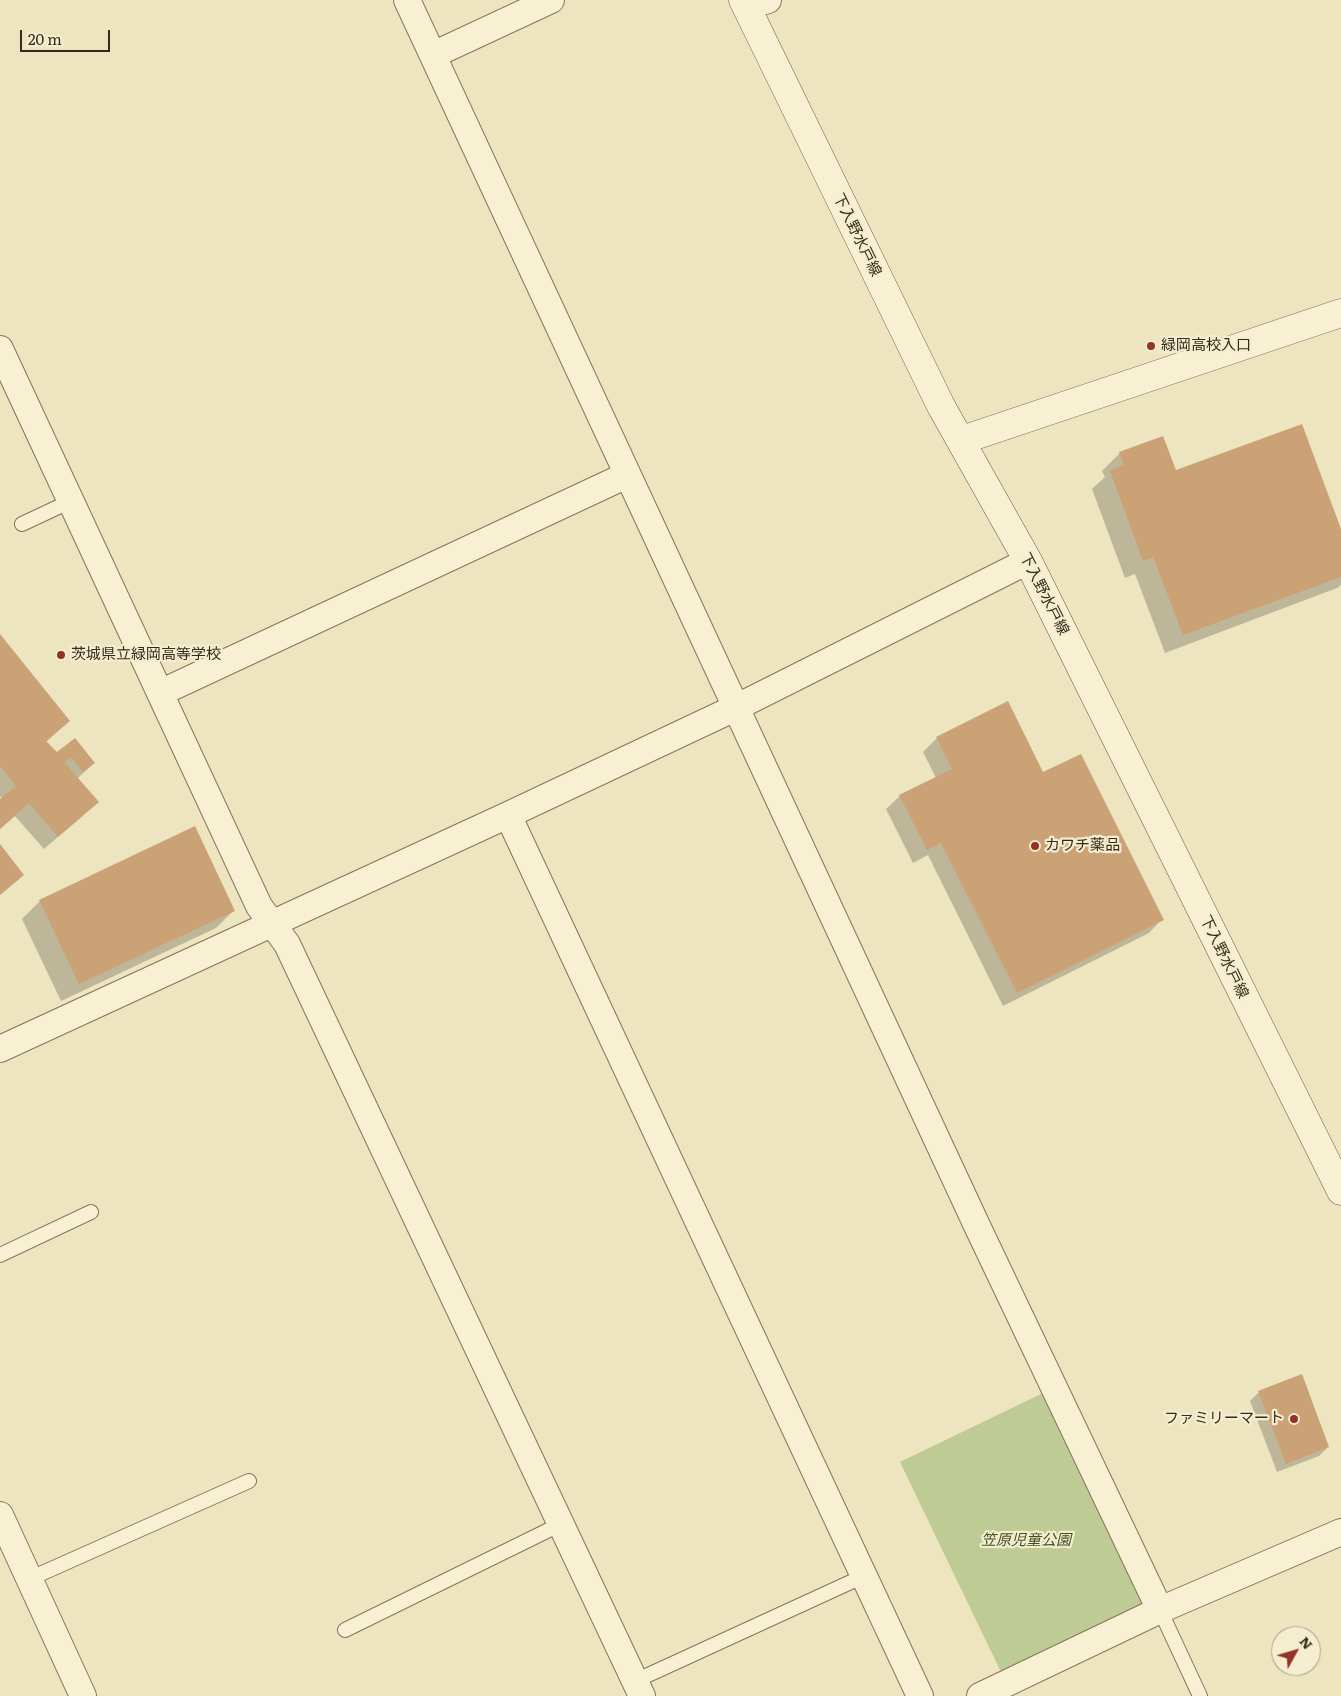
<!DOCTYPE html>
<html>
<head>
<meta charset="utf-8">
<style>
  body { margin:0 }
  #map { position:relative; width:1341px; height:1696px; overflow:hidden; background:#ede4c0; font-family:Literata,serif }
  canvas { display:block }
  .north { position:absolute; left:1271px; top:1626px; width:50px; height:50px; box-sizing:border-box; background:#f5edcf; border:1px solid #a89f87; border-radius:50%; rotate:51deg; font-size:14px; font-weight:700; line-height:20px; text-align:center; color:#352b1c }
  .north::after { content:''; display:block; margin:auto; width:18px; height:22px; background:#943229; clip-path:polygon(50% 0,100% 100%,50% 72%,0 100%) }
  .scale { position:absolute; left:20px; top:30px; width:90px; height:22px; box-sizing:border-box; border:2px solid #352b1c; border-top:0; padding-left:6px; font-size:15px; line-height:18px; white-space:nowrap; color:#352b1c; -webkit-text-stroke:4px #f5edcf; paint-order:stroke }
</style>
</head>
<body>
<div id="map">
<canvas width="1341" height="1696"></canvas>
<div class="north">N</div>
<div class="scale">20 m</div>
</div>
<script>
const context = document.querySelector('canvas').getContext('2d');
context.lineJoin = 'round';
function paint(path, color) {
  context.fillStyle = color;
  context.fill(path, 'evenodd');
}
function strokePath(path, color, width, dash) {
  context.strokeStyle = color;
  context.lineWidth = width;
  context.lineCap = dash ? 'butt' : 'round';
  context.setLineDash(dash || []);
  context.stroke(path);
}
function drawText(font, color, halo, rows, align = 'center') {
  context.font = font + ' Literata,"Noto Sans JP",serif';
  context.lineWidth = 4.5;
  context.setLineDash([]);
  context.textBaseline = 'middle';
  context.strokeStyle = halo;
  context.fillStyle = color;
  for (const [text, x, y, turn = 0] of rows) {
    context.save();
    context.translate(x, y);
    context.rotate((+turn || 0) * Math.PI / 180);
    context.textAlign = isNaN(turn) ? turn : align;
    if (halo) context.strokeText(text, 0, 0);
    context.fillText(text, 0, 0);
    context.restore();
  }
}
paint(new Path2D(`
  M1043,1393L1145,1604L1001,1672L900,1462Z`), '#bfcb94');
paint(new Path2D(`
  M1120,453L1341,533V585L1337,588L1165,653L1135,574L1125,578L1092,489L1105,477L1102,471Z
  M0,636L69,721L46,742L56,753L75,740L94,763L77,779L98,802L44,849L15,816L0,829V800L2,799L0,796Z
  M1007,703L1043,774L1162,919L1149,933L1003,1006L928,855L913,863L886,809L900,796L936,778L923,752L937,738Z
  M40,901L234,910L216,928L61,1001L22,919Z
  M1259,1392L1328,1447L1319,1456L1277,1472L1250,1401Z`), '#0003');
paint(new Path2D(`
  M1302,424L1341,529V577L1183,635L1153,557L1143,561L1110,471L1124,465L1119,452L1163,436L1176,470Z
  M0,634L70,721L46,741L57,752L75,738L95,763L83,772L71,757L64,762L99,802L58,837L29,803L0,829V799L16,786L0,766Z
  M1008,701L1043,772L1081,754L1164,920L1017,993L941,843L927,850L899,795L952,769L936,737Z
  M195,826L235,911L79,984L39,900Z
  M0,844L24,875L0,895Z
  M1302,1374L1329,1447L1286,1464L1258,1391Z`), '#cba176');
const service = new Path2D(`
  M22,524L71,501
  M0,1255L91,1212
  M29,1579L249,1481
  M1160,1610L1200,1696
  M345,1630L561,1524
  M635,1681L864,1576`);
const minor = new Path2D(`
  M407,0L979,1230L1160,1610
  M746,7L768,0
  M433,55L551,0
  M0,349L259,906L287,944L642,1696
  M160,693L627,475
  M508,815L920,1696
  M0,1049L508,815L735,708L1028,561
  M0,1515L83,1696
  M980,1696L1160,1610L1341,1532`);
const tertiary = new Path2D(`
  M962,440L1341,313`);
const secondary = new Path2D(`
  M743,0L941,406L1028,561L1341,1191`);
strokePath(service, '#867458', 16);
strokePath(minor, '#867458', 28);
strokePath(tertiary, '#867458', 29);
strokePath(secondary, '#67553c', 29);
strokePath(service, '#f8f0d3', 14);
strokePath(minor, '#f8f0d3', 26);
strokePath(tertiary, '#f8f0d3', 28);
strokePath(secondary, '#f8f0d3', 28);
for (const [x, y, r, color] of [
  [1151,346,5,"#943229"],
  [61,655,5,"#943229"],
  [1035,846,5,"#943229"],
  [1294,1419,5,"#943229"]
]) {
  const dot = new Path2D();
  dot.arc(x, y, r, 0, 2 * Math.PI);
  context.fillStyle = color;
  context.fill(dot);
  strokePath(dot, '#f5edcf', 2);
}
drawText('15px', '#352b1c', '#f5edcf', [
  ["下入野水戸線",857,235,64],
  ["下入野水戸線",1044,594,63],
  ["下入野水戸線",1224,957,64]
]);
drawText('15px', '#352b1c', '#f5edcf', [
  ["緑岡高校入口",1161,346],
  ["茨城県立緑岡高等学校",71,655],
  ["カワチ薬品",1045,846],
  ["ファミリーマート",1284,1419,"right"]
], 'left');
drawText('italic 15px', '#425223', '#f5edcf', [
  ["笠原児童公園",1026,1541]
]);
</script>
</body>
</html>
